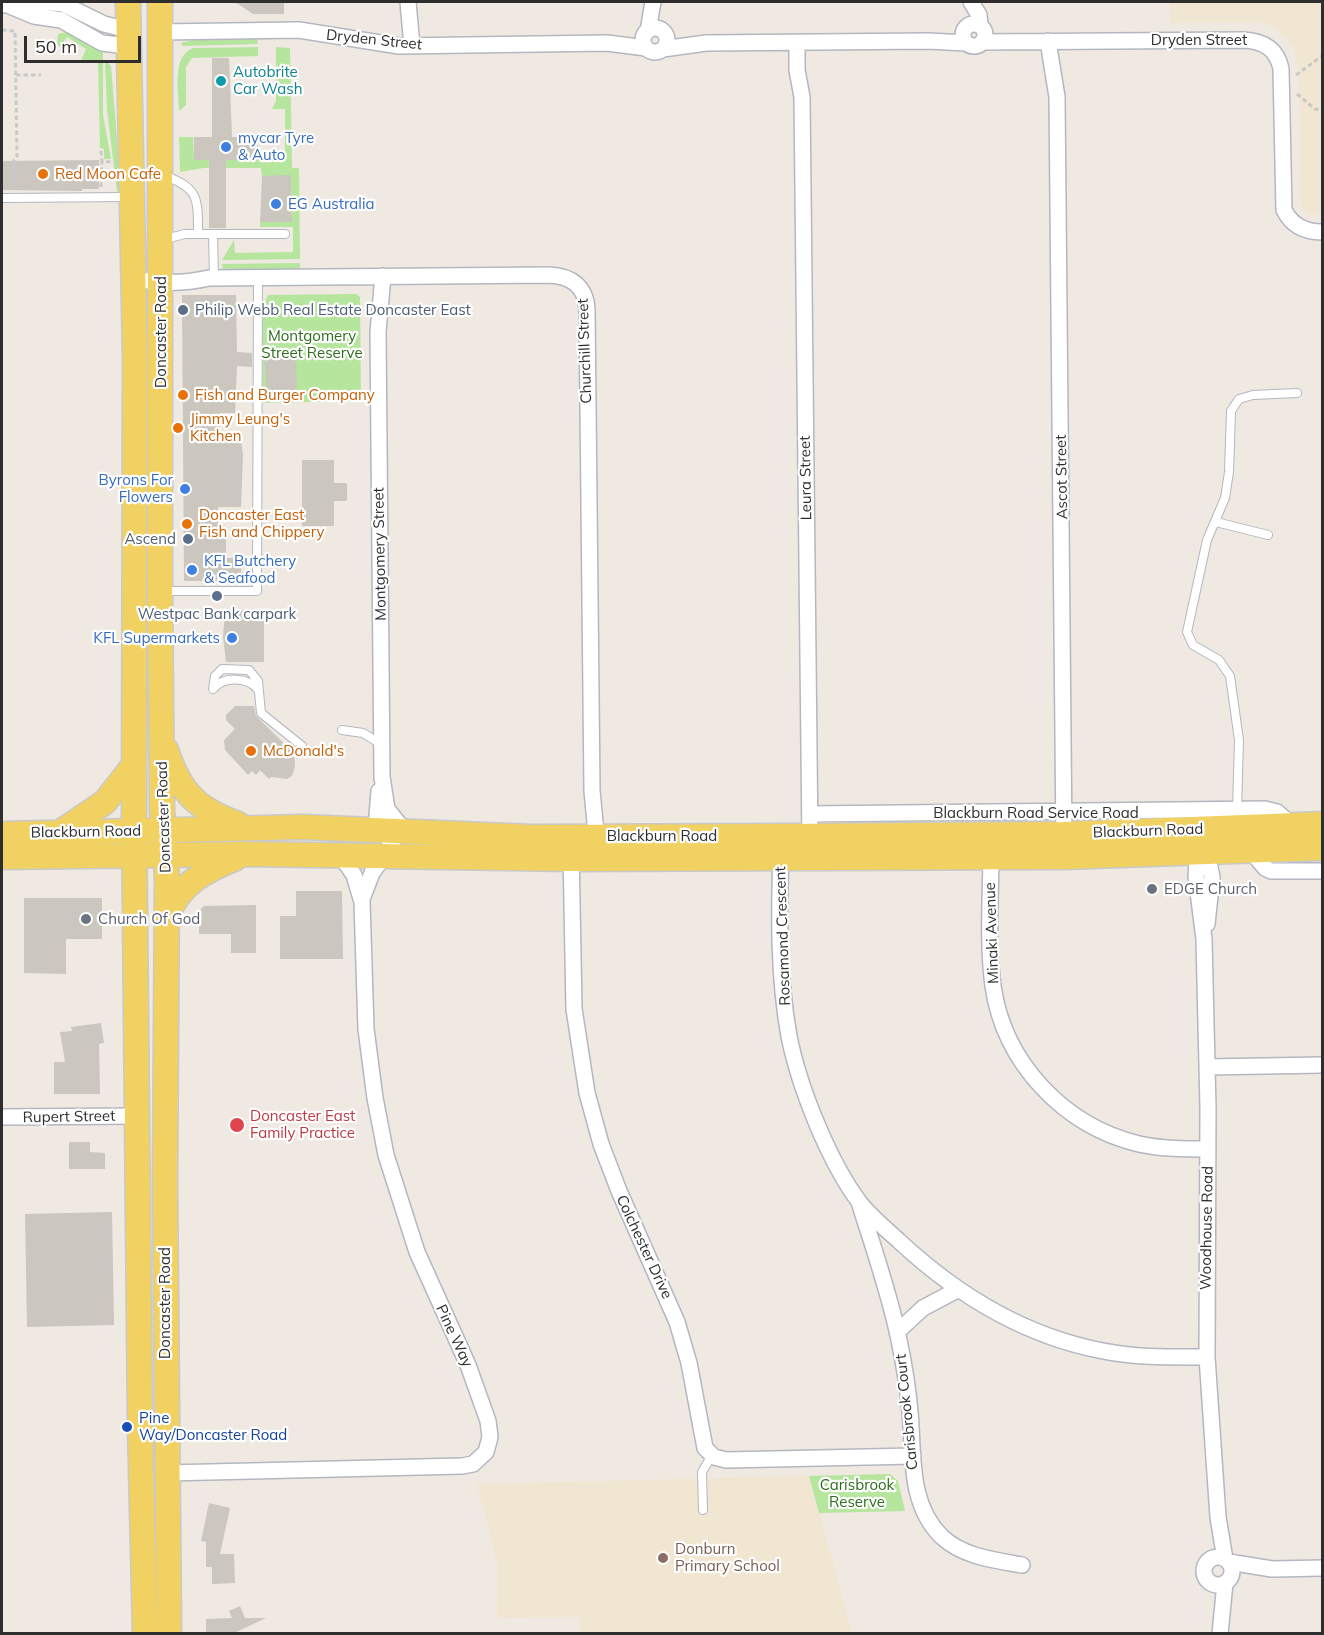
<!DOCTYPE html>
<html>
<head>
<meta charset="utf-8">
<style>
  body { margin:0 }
  #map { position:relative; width:1324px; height:1635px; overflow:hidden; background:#efe9e1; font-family:Mulish,sans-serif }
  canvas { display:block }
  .frame { position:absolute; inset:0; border:3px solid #2e2e2e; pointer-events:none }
  .scale { position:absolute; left:24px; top:36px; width:117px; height:27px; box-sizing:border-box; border:3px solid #2e2e2e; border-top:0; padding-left:8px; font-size:18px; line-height:21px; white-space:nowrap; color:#2e2e2e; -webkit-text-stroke:4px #fff; paint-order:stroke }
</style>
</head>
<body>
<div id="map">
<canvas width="1324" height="1635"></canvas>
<div class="frame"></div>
<div class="scale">50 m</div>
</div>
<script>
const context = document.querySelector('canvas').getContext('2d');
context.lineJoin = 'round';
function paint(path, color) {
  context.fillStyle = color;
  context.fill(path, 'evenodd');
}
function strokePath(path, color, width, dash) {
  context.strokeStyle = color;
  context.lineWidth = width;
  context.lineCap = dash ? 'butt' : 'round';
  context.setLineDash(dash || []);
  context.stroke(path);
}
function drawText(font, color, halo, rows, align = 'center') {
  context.font = font + ' Mulish,sans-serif';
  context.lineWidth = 4.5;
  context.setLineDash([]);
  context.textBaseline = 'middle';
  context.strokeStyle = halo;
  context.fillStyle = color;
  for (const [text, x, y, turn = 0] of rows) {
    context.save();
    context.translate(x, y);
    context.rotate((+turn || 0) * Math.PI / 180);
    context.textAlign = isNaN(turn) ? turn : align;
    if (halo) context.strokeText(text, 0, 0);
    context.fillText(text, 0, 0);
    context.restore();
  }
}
paint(new Path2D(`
  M1170,2H1322V215H1309L1301,207L1299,69L1295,52L1286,37L1275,28L1263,23H1170Z
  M809,1476L852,1633L580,1634L579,1617L497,1618L498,1563L495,1562V1553L477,1484Z`), '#f0e6d1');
paint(new Path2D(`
  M66,32L103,52V115L111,159H104V149L100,148L98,61H81L86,49L67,37L60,47L57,45L58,34Z
  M197,39H257L258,44L183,46L181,43Z
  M258,47V56L192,58L186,67V105L179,111C179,91 171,57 193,48Z
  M276,47L290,48L292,168H299L300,259L222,260L234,240L235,253L293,252V227H260V222L292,221L291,176H262L261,168H203L180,172L179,137H193L194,160L285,158V109H272L276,101Z
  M105,60L111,66L120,175V190L117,192L107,110Z
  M300,263V269H223L222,264Z
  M356,294L360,297L361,401L263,403V306L268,295Z
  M890,1474L898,1481L905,1511L819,1513L809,1476Z`), '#b6e59e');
paint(new Path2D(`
  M235,2H284V14H253Z
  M212,58H229L232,137H258V160H226V228H209V160H194V137H212Z
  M99,160V189H82V191L2,190V161Z
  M291,175L292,222H260L262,176Z
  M182,295H236L237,352L252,353V367L237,366L235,413H220V441H241L243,454L241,507H218V532H226V558H241V581H184Z
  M264,353H296L297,392L267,393Z
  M302,460H334V483H347V501H334V526H302Z
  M264,610V662H226L223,637L225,611Z
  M235,706H254L256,716L294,753L295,766L292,776L287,779L271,777L269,779L260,770L256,775L252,771L248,775L225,750L224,740L235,729L226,720V715Z
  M296,891H342L343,959H280V916H296Z
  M24,898H102V939H66V974L24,973Z
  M256,905V953H231V934H199V918L195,915L204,906Z
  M101,1023L104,1043L99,1044L100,1094H54V1062H65L60,1032L72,1031L71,1027Z
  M69,1142H90V1152L105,1153V1169H69Z
  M112,1212L114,1325L27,1327L25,1214Z
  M209,1503L230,1508L220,1554H234L235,1583L212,1584V1567H206V1542L201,1541Z
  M240,1606L245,1618H266L232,1634H206V1619L232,1618L229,1611Z`), '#cbc7bf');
const service = new Path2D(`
  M163,175C199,188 198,198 198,234
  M2,198L129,197
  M213,234L214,278
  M165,239L185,234H285
  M1216,522L1268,535
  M164,591H257L258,277
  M214,688C224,676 249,677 258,690
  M213,689L215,676L222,669L249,670L258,681L261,713L302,746
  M342,730L363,733L381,744
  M1237,810L1239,740L1230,676L1219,660L1193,645L1187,632L1207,540L1225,498L1229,472L1231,411L1239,399L1253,395L1297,393
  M703,1510L702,1472L712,1455`);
const minor = new Path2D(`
  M408,2L412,46
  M971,2L979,15L980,26
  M2,5L40,2L63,4L104,24L128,30
  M10,6L34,16L61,20L102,43L127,46
  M963 35a11 11 0 1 1 22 0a11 11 0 1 1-22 0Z
  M643 40a12 12 0 1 1 24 0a12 12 0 1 1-24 0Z
  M648,31L653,2
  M160,32L299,30L399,46L607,43L646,48
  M1048,41L1057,97L1064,842
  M982,42L1243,40C1263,41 1277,48 1281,69L1284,210C1292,226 1305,232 1322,232
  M797,43V70L802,97L810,843
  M663,49L706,43L928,41L966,43
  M383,276L378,332L382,777L387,809L404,830
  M135,279C161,284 183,284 209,278L549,275C571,276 586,286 587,310L592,791L597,843
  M379,791L377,816L397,855
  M810,814L1265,809L1277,812L1292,825
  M1198,844L1196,876L1204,939L1208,1108L1207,1357L1218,1517L1225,1559
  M1205,844L1212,877L1207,924
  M991,849C991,894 987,941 993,986C1004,1063 1064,1126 1139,1144C1162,1149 1185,1149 1208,1149
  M1250,850L1265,868L1271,871H1322
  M571,851L574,1009L587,1093L601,1144L619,1191L677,1322L689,1363L705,1448L714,1457L726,1460L913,1456
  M781,851C779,912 778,976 789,1036C799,1087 829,1162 860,1203C871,1217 886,1229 899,1241C957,1295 1024,1336 1103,1351C1138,1358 1172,1357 1207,1357
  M362,899L372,873L385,855
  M1207,1067L1322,1065
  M2,1117L137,1116
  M860,1205C874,1250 890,1295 899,1340C904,1364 908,1388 910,1412C914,1455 908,1504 942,1537C964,1557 994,1560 1022,1565
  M897,1332L923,1308L957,1290
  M167,1473L462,1466L473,1464L486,1452L490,1437L488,1421L468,1365L417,1252L386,1155L375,1098L366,1029L362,902L354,875L340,855
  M1204 1571a14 14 0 1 1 28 0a14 14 0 1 1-28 0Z
  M1229,1562L1272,1569L1322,1568
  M1220,1634L1225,1583`);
const primary = new Path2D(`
  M128,2L135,357L134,810L140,1425L145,1634
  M160,2V591L162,810L167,877L165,1181L169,1634
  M166,750C180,792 196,809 238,824
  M62,831L105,802L134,765
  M2,834L304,827L531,837L781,836L1064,834L1322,824
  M2,857L247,854L571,859L1064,857L1322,848
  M167,916C180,883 205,871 236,858`);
strokePath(service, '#b4b7c1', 10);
strokePath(minor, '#b4b7c1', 18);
strokePath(primary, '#c9c9c9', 27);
strokePath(new Path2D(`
  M2,30L15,31L17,156L13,162V186
  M16,75H41
  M1296,75L1322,56
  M1297,94L1315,109L1322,110
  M101,151L102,161
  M101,187L102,161L111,162`), '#c9c9c9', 3, [4.5, 3]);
strokePath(service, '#fff', 8);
strokePath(minor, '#fff', 15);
strokePath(primary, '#f2d163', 24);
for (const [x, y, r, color] of [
  [221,81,6,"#0f9aa8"],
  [226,147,6,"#3f7fe0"],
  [43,174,6,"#e8710a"],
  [276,204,6,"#3f7fe0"],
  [183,310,6,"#5c6f8a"],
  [183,395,6,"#e8710a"],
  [178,428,6,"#e8710a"],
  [185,489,6,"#3f7fe0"],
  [187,524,6,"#e8710a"],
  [188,539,6,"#5c6f8a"],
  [192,570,6,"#3f7fe0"],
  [217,596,6,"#5c6f8a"],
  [232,638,6,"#3f7fe0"],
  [251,751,6,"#e8710a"],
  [1152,889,6,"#6b7280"],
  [86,919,6,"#6b7280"],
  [237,1125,8,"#e0444e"],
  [127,1427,6,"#1a4fb4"],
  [663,1558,6,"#8d6e63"]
]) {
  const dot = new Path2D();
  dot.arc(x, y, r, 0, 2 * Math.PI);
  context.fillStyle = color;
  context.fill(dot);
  strokePath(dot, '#fff', 2);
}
drawText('15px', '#2e2e2e', '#fff', [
  ["Dryden Street",374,40,6],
  ["Dryden Street",1199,40],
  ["Doncaster Road",161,332,-90],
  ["Churchill Street",585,351,-92],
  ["Ascot Street",1062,477,-91],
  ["Leura Street",806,478,-91],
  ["Montgomery Street",380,554,-91],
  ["Blackburn Road Service Road",1036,813],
  ["Doncaster Road",164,817,-92],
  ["Blackburn Road",1148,831,-2],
  ["Blackburn Road",86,832,-1],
  ["Blackburn Road",662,836],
  ["Minaki Avenue",992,933,-92],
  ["Rosamond Crescent",783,936,-92],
  ["Rupert Street",69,1117,-1],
  ["Woodhouse Road",1207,1228,-89],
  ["Colchester Drive",644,1247,65],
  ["Doncaster Road",165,1303,-90],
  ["Pine Way",454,1336,65],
  ["Carisbrook Court",907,1412,-96]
]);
drawText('15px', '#0d838f', '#fff', [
  ["Autobrite",233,72],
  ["Car Wash",233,89]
], 'left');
drawText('15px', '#366cbe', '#fff', [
  ["mycar Tyre",238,138],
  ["& Auto",238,155],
  ["EG Australia",288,204],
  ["Byrons For",173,480,"right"],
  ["Flowers",173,497,"right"],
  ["KFL Butchery",204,561],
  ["& Seafood",204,578],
  ["KFL Supermarkets",220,638,"right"]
], 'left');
drawText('15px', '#c56008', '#fff', [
  ["Red Moon Cafe",55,174],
  ["Fish and Burger Company",195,395],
  ["Jimmy Leung's",190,419],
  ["Kitchen",190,436],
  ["Doncaster East",199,515],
  ["Fish and Chippery",199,532],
  ["McDonald's",263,751]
], 'left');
drawText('15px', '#4e5e75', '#fff', [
  ["Philip Webb Real Estate Doncaster East",195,310],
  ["Ascend",176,539,"right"],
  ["Westpac Bank carpark",217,614,"center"]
], 'left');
drawText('15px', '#2c6e1b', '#fff', [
  ["Montgomery",312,336],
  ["Street Reserve",312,353],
  ["Carisbrook",857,1485],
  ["Reserve",857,1502]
]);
drawText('15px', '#5b616d', '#fff', [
  ["EDGE Church",1164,889],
  ["Church Of God",98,919]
], 'left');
drawText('15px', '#be3a42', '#fff', [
  ["Doncaster East",250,1116],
  ["Family Practice",250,1133]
], 'left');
drawText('15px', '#164399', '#fff', [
  ["Pine",139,1418],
  ["Way/Doncaster Road",139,1435]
], 'left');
drawText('15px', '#785e54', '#fff', [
  ["Donburn",675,1549],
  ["Primary School",675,1566]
], 'left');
</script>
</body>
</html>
